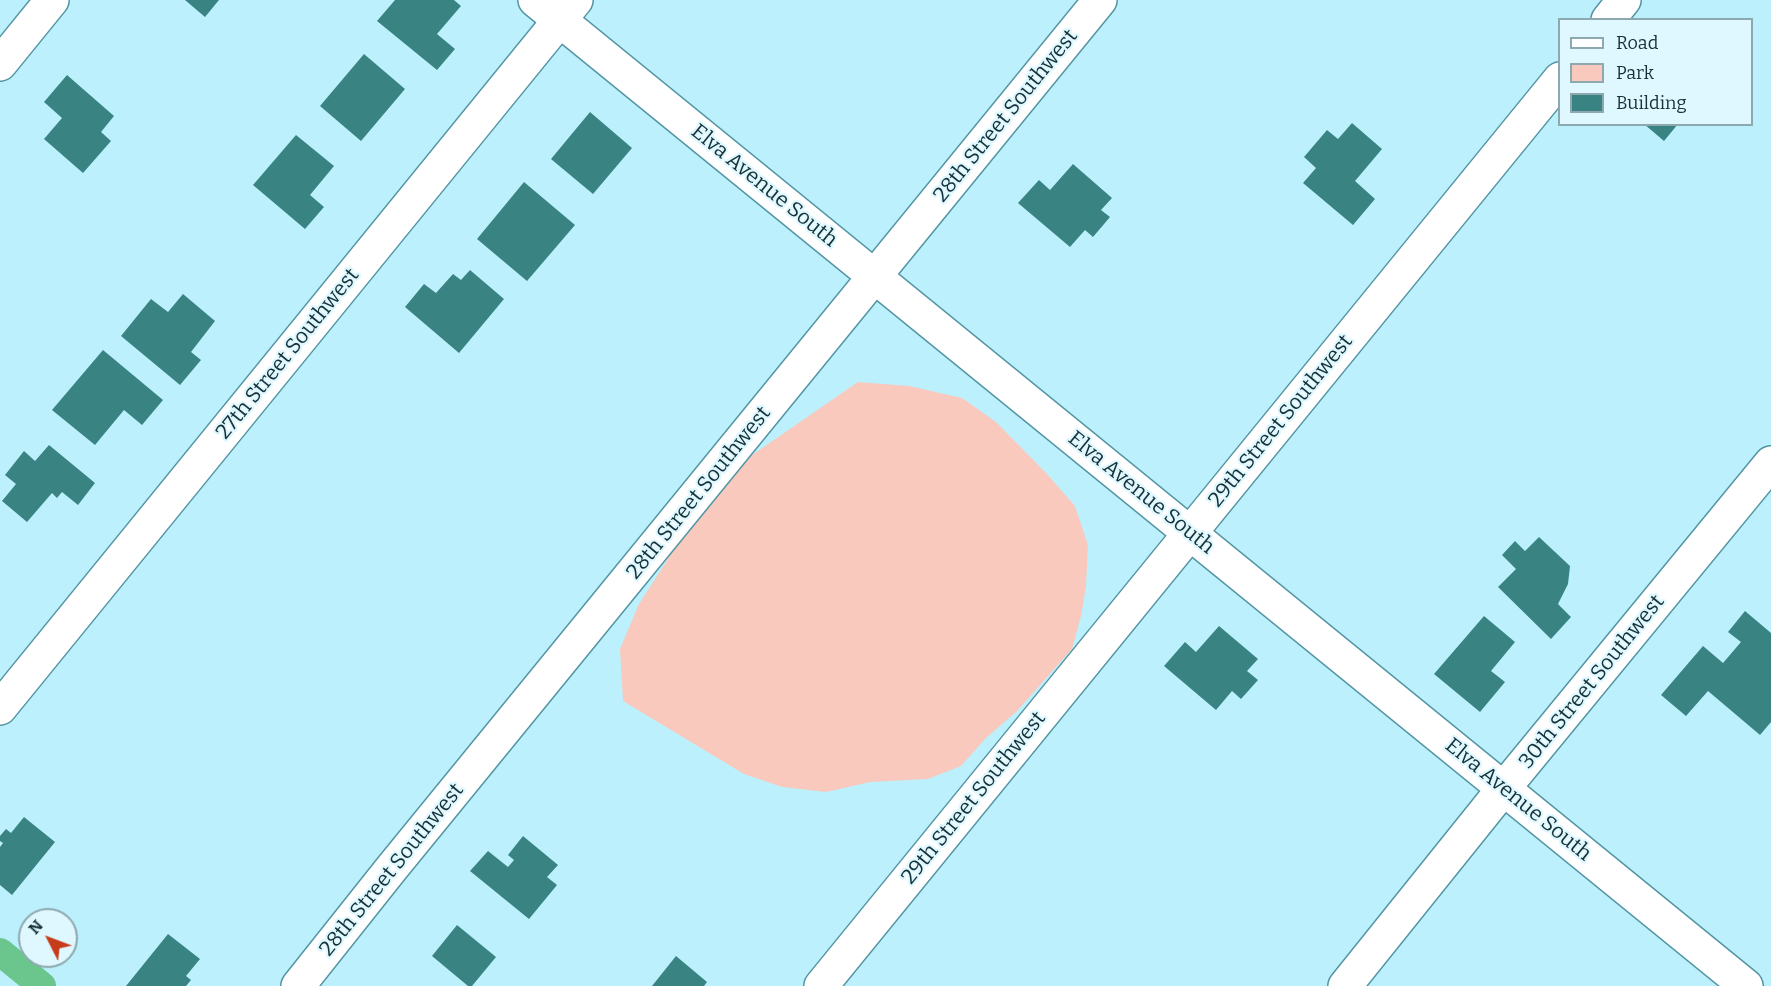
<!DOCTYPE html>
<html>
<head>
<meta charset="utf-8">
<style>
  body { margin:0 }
  #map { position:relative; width:1771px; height:986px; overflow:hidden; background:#bcf0fd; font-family:Bitter,serif }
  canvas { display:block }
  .legend { position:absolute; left:1558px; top:18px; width:195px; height:108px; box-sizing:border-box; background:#dff8ff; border:2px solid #8ea8af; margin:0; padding:8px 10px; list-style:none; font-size:18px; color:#153036 }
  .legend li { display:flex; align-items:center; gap:12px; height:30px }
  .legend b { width:30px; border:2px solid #8ea8af }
  .north { position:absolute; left:18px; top:908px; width:60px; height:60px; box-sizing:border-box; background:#dff8ff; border:2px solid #8ea8af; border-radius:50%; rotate:312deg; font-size:16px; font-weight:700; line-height:24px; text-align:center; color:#153036 }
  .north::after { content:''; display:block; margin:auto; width:21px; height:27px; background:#c73d1b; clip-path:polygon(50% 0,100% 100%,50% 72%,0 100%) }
</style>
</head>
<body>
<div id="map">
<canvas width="1771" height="986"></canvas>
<ul class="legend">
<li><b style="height:8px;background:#fff"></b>Road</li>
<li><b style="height:16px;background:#f9c9bd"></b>Park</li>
<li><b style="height:16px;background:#398483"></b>Building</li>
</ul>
<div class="north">N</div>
</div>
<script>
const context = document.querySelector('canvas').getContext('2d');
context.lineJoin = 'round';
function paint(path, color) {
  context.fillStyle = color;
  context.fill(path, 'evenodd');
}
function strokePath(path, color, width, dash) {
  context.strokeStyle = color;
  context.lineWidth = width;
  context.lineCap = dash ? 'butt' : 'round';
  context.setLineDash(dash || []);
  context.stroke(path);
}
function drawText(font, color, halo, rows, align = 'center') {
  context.font = font + ' Bitter,serif';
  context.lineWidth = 4.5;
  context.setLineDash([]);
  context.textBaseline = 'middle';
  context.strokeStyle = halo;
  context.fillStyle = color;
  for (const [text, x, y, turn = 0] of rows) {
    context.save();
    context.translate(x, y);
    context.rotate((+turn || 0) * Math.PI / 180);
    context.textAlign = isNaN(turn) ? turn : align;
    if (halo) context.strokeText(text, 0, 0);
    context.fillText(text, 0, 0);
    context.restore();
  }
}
paint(new Path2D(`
  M858,382L909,386L962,398L996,422L1047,474L1075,506L1088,545L1086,586L1081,616L1072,649L1017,711L985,739L961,766L928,779L870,782L826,792L782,787L744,774L623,701L620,649L639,604L673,551L714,497L752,455Z`), '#f9c9bd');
strokePath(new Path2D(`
  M0,952L42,986`), '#6ac68c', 28);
paint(new Path2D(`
  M185,0H219L205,17Z
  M395,0H454L461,6L437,34L455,49L437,70L377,21Z
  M364,54L405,89L361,141L320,106Z
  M67,75L114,116L101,132L111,141L83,173L44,139L62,118L44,102Z
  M590,112L632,148L593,194L551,159Z
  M1352,123L1382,149L1355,181L1375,199L1353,225L1303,183L1316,168L1304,157L1327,130L1338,139Z
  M1644,124H1678L1664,141Z
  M296,135L334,166L310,195L324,207L305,229L253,185Z
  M1073,164L1112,198L1101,210L1110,217L1093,237L1085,230L1070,247L1018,203L1039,180L1050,190Z
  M524,182L575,225L527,281L477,239Z
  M470,270L504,299L459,353L405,307L424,284L436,293L453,274L461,280Z
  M183,294L215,321L191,352L201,360L180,385L121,336L151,299L168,312Z
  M103,350L163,400L142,425L124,410L95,445L52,410Z
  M49,445L95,483L78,505L62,492L57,498L52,493L27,522L2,501L16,484L5,475L24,451L35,461Z
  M1539,537L1570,566L1568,584L1558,604L1571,617L1551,639L1498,587L1516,569L1502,555L1515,541L1525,551Z
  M1745,611L1771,633V722L1760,735L1708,691L1686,716L1661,695L1703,646L1723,663L1741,642L1728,632Z
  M1484,616L1515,642L1491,671L1505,682L1480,712L1434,674Z
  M1219,626L1258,659L1247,671L1258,680L1241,699L1232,691L1216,710L1164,666L1185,642L1196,652Z
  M24,817L55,842L12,895L0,885V847L3,843L0,841V836L6,829L11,833Z
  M523,836L558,865L547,877L557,885L529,919L470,871L488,851L508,867L514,860L508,855Z
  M457,925L496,957L472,986H468L432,956Z
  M168,934L200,959L186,976L191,980L186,986H126Z
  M676,956L707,982L704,986H652Z`), '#398483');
const minor = new Path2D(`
  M535,0L1746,986
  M1608,20L1624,0
  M0,64L52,0
  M0,708L576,0
  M298,986L391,869L1100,0
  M821,986L1560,79
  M1345,986L1504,788L1771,463`);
strokePath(minor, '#5495a4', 36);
strokePath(minor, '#fff', 33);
drawText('21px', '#153036', '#dff8ff', [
  ["28th Street Southwest",1006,116,-51],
  ["Elva Avenue South",764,186,39],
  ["27th Street Southwest",288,354,-51],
  ["29th Street Southwest",1281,421,-51],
  ["28th Street Southwest",699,493,-51],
  ["Elva Avenue South",1141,493,39],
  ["30th Street Southwest",1592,682,-51],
  ["29th Street Southwest",974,798,-51],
  ["Elva Avenue South",1518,800,39],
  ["28th Street Southwest",392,870,-51]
]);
</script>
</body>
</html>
